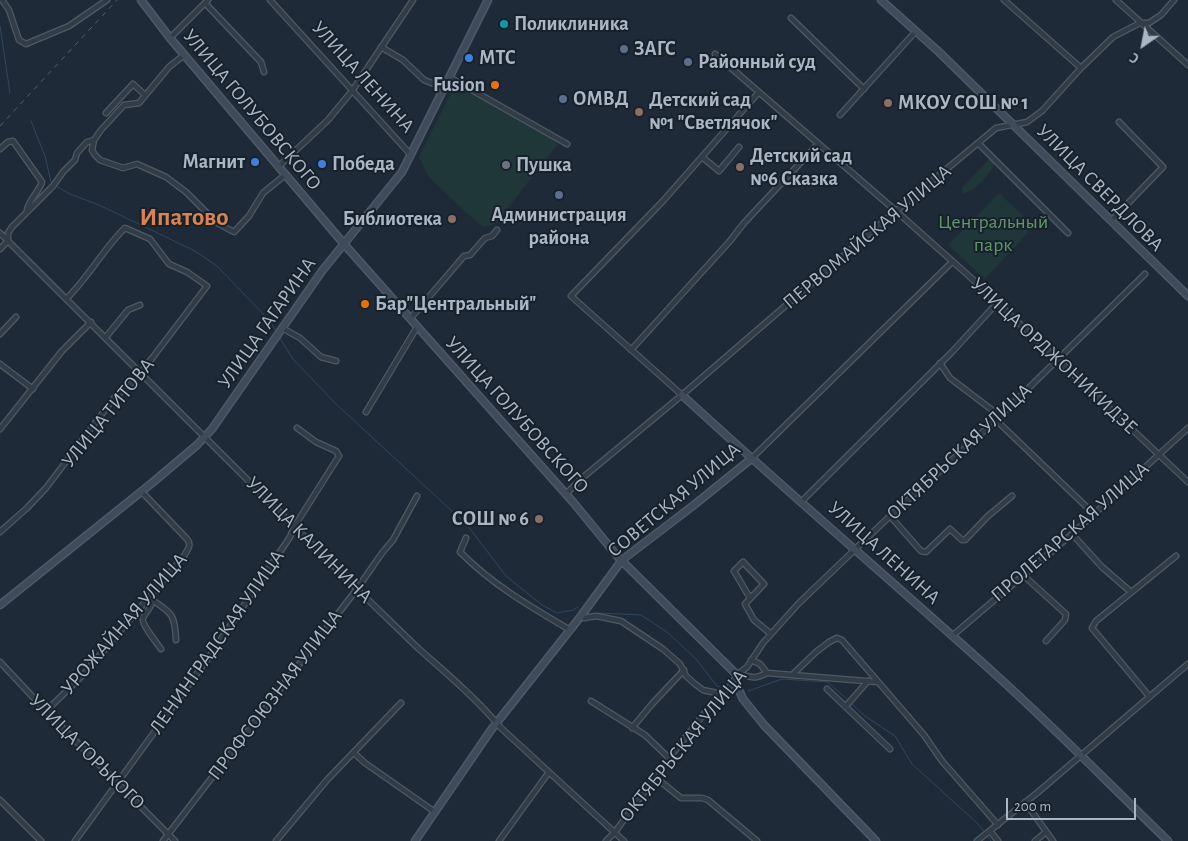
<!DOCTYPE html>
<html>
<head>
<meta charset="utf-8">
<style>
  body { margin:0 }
  #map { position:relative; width:1188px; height:841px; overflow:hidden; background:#1e2a37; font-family:"Alegreya Sans",sans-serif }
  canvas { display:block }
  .north { position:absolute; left:1118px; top:20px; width:50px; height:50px; -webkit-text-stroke:4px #17212b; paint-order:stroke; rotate:213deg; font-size:14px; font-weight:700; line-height:20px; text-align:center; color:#abb6c5 }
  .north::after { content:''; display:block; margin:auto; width:18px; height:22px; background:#abb6c5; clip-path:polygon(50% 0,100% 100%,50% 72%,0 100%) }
  .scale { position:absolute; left:1006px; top:798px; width:130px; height:22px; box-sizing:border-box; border:2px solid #abb6c5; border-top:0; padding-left:6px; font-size:15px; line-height:18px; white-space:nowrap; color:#abb6c5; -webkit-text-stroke:4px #17212b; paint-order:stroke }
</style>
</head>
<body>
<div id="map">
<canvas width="1188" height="841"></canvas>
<div class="north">С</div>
<div class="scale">200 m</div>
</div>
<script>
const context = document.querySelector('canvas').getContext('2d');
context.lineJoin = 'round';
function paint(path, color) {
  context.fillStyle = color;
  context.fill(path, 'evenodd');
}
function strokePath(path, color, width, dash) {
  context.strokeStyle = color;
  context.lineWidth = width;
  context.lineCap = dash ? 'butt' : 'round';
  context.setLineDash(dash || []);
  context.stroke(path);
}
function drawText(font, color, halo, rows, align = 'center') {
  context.font = font + ' "Alegreya Sans",sans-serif';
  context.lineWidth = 4;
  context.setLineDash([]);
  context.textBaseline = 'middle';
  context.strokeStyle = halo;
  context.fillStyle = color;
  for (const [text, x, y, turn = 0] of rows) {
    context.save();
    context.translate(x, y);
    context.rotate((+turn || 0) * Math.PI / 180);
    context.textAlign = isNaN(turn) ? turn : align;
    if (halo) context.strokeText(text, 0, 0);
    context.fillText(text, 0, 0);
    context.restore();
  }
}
paint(new Path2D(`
  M457,85L559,140L555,141L558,144L497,222L492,225L483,227L463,210L428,176L419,157L453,89Z
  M990,158L995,163C990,175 976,190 963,194L962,190L963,187Z
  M999,193L1034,226L985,279L948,245Z`), '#1f3738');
strokePath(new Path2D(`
  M0,26L10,93
  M31,121L45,156L51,182L53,184
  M56,186L70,194L99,205L195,251L217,266L269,320L276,331
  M279,337L293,359L335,403L467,525L506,576L542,605L557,613L573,610L578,607
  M598,613L641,615L667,632L696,659L717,686L721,687
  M748,691L782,679L828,682L865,716L895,736L912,764L977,823L985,832
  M987,836L991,841`), '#2f4760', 1);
const street = new Path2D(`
  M2,0L9,10L19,40L26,44L69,26L107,0
  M270,0L411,155
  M1004,0L1081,68
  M1116,0L1188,65
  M205,3L261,62L264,72
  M791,18L864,89
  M170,38L208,0
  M381,47L403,60L424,80L444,88
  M715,54L896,211L969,276L1188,482
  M184,55L169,67L139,103L124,105L101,130L94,140L92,150L95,155L100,160L123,168L137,164L166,177L186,192L217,223L234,232L249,216L263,193L285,175
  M449,77L567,144
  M106,113L133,84L145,95
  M840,115L916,31
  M978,143L1068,233
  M0,149L8,142L13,141L42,182C38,193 29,200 27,210
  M702,157L719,171L739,147
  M278,167L328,120L352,91L413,0
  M1111,221L1163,167L1119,122
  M0,233L363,595C382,613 400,631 419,649C447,674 477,699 501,728L624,841
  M0,249L8,241V233L12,227L53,186L63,172L75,160L77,153L87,142L94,140
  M410,319L464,256L470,255L485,238L492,236L497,230
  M282,328L300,338L321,357L336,361
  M0,334L16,317
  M106,337L128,310L140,305
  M631,350L730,241L744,223L818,144
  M940,363L950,378L1000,416
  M0,364L33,389
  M682,395L571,296L663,201L759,92
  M366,412L417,327
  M996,420L1094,514
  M0,429L62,351L91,322
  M751,459L952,262
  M566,494L581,479L682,395L878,226L996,128L1027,122L1042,111L1081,68L1113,37L1140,23H1149L1161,15L1174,0
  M802,501L952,352L997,303
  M890,516L921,551L926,552L950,529L962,540H965L988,516L1012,496
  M0,532L27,508L46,488L114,398L133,382L153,357L207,286L187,272L169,264L150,239L125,228C103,249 89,277 67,298
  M1072,534L1102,567L1131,592
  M466,538L460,552C493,585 529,606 570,630
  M1023,575L1066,614L1065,620L1046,641
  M750,598L734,571L743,562L764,584L745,604L754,620L771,634
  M151,599C171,613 175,613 176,640
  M152,600C152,608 146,611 143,618C141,624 157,643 161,649
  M581,616L584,618L596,616L621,621L663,649L680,664L686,676L695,684L703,690L721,694
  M952,636L1072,534L1188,428
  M751,660L760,664L767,673
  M0,662L46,711L175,841
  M737,675C752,674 749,682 767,673L878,682
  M792,675L816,652L829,642L837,638L842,640L924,735L942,761L998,825
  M827,689L890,749
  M1149,696L1092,628L1096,621L1176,556
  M591,701L645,735L669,758
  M846,706L868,681
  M46,711L82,676L184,556C188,549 192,545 187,539L141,491
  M632,728L652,704L684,670
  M354,753L365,763L435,812
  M655,777L681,798H702L708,800L757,841
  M0,800L41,841
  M1025,802L1053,841
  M990,831L998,841
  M75,841L209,657L290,537L294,527L339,456L336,451L316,442L297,428
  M163,841L357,589L382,553L393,540L417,496
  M276,841L327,780L401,703
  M499,841L549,772
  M606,841L615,832L669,758L711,705L731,685L737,675L747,667L763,643L799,603L890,516L996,420L1145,274
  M977,841L1037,793L1188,664
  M1035,841L1046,832`);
const secondary = new Path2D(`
  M141,0L170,38L344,244L573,502L618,557L737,675V686L743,699L764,725L876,841
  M881,0L939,52L1188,296
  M682,395C785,490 892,581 996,675C1055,728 1111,786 1168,841
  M0,605L152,483L197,445L212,429L322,271L402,172L488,0
  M415,841L491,730L581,616L622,560L694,505L751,459`);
strokePath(street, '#4f5966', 7);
strokePath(secondary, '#4f5966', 9);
strokePath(street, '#313c47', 4.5);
strokePath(secondary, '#3f4b5b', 6);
strokePath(new Path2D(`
  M0,126L117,0`), '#52606f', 1, [5, 5]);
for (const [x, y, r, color] of [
  [504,24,5,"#0f9aa8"],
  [624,49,5,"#5c6f8a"],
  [469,58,5,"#3f7fe0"],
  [688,62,5,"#5c6f8a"],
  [495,85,5,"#e8710a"],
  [563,99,5,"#5c6f8a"],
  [888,103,5,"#8d6e63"],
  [639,112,5,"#8d6e63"],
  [255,162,5,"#3f7fe0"],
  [322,164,5,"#3f7fe0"],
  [506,165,5,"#6b7280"],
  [740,167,5,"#8d6e63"],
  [559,195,5,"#5c6f8a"],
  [452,219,5,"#8d6e63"],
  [365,304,5,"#e8710a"],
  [539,519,5,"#8d6e63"]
]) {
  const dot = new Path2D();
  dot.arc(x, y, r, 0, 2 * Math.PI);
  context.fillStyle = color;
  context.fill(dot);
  strokePath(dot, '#17212b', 2);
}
drawText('bold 20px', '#abb6c5', '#17212b', [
  ["Поликлиника",514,24],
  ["ЗАГС",634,49],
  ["МТС",479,58],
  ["Районный суд",698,62],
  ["Fusion",485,85,"right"],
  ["ОМВД",573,99],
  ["Детский сад",649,100],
  ["№1 \"Светлячок\"",649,123],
  ["МКОУ СОШ № 1",898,103],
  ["Детский сад",750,156],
  ["№6 Сказка",750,179],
  ["Магнит",245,162,"right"],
  ["Победа",332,164],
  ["Пушка",516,165],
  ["Администрация",559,215,"center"],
  ["района",559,238,"center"],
  ["Библиотека",442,219,"right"],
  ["Бар\"Центральный\"",375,304],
  ["СОШ № 6",529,519,"right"]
], 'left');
drawText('20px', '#abb6c5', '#17212b', [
  ["УЛИЦА ЛЕНИНА",363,77,48],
  ["УЛИЦА ГОЛУБОВСКОГО",252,110,50],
  ["УЛИЦА СВЕРДЛОВА",1100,188,45],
  ["ПЕРВОМАЙСКАЯ УЛИЦА",867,237,-40],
  ["УЛИЦА ГАГАРИНА",267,323,-55],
  ["УЛИЦА ОРДЖОНИКИДЗЕ",1054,356,43],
  ["УЛИЦА ТИТОВА",108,413,-51],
  ["УЛИЦА ГОЛУБОВСКОГО",517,415,48],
  ["ОКТЯБРЬСКАЯ УЛИЦА",959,452,-43],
  ["СОВЕТСКАЯ УЛИЦА",674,500,-40],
  ["ПРОЛЕТАРСКАЯ УЛИЦА",1070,532,-41],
  ["УЛИЦА КАЛИНИНА",309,540,45],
  ["УЛИЦА ЛЕНИНА",884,553,42],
  ["УРОЖАЙНАЯ УЛИЦА",124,624,-49],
  ["ЛЕНИНГРАДСКАЯ УЛИЦА",217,642,-55],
  ["ПРОФСОЮЗНАЯ УЛИЦА",275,695,-53],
  ["ОКТЯБРЬСКАЯ УЛИЦА",683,746,-51],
  ["УЛИЦА ГОРЬКОГО",87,752,45]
]);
drawText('20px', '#61966a', '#17212b', [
  ["Центральный",993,222],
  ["парк",993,245]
]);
drawText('bold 25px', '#da8350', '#17212b', [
  ["Ипатово",184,217]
]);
</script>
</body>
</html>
